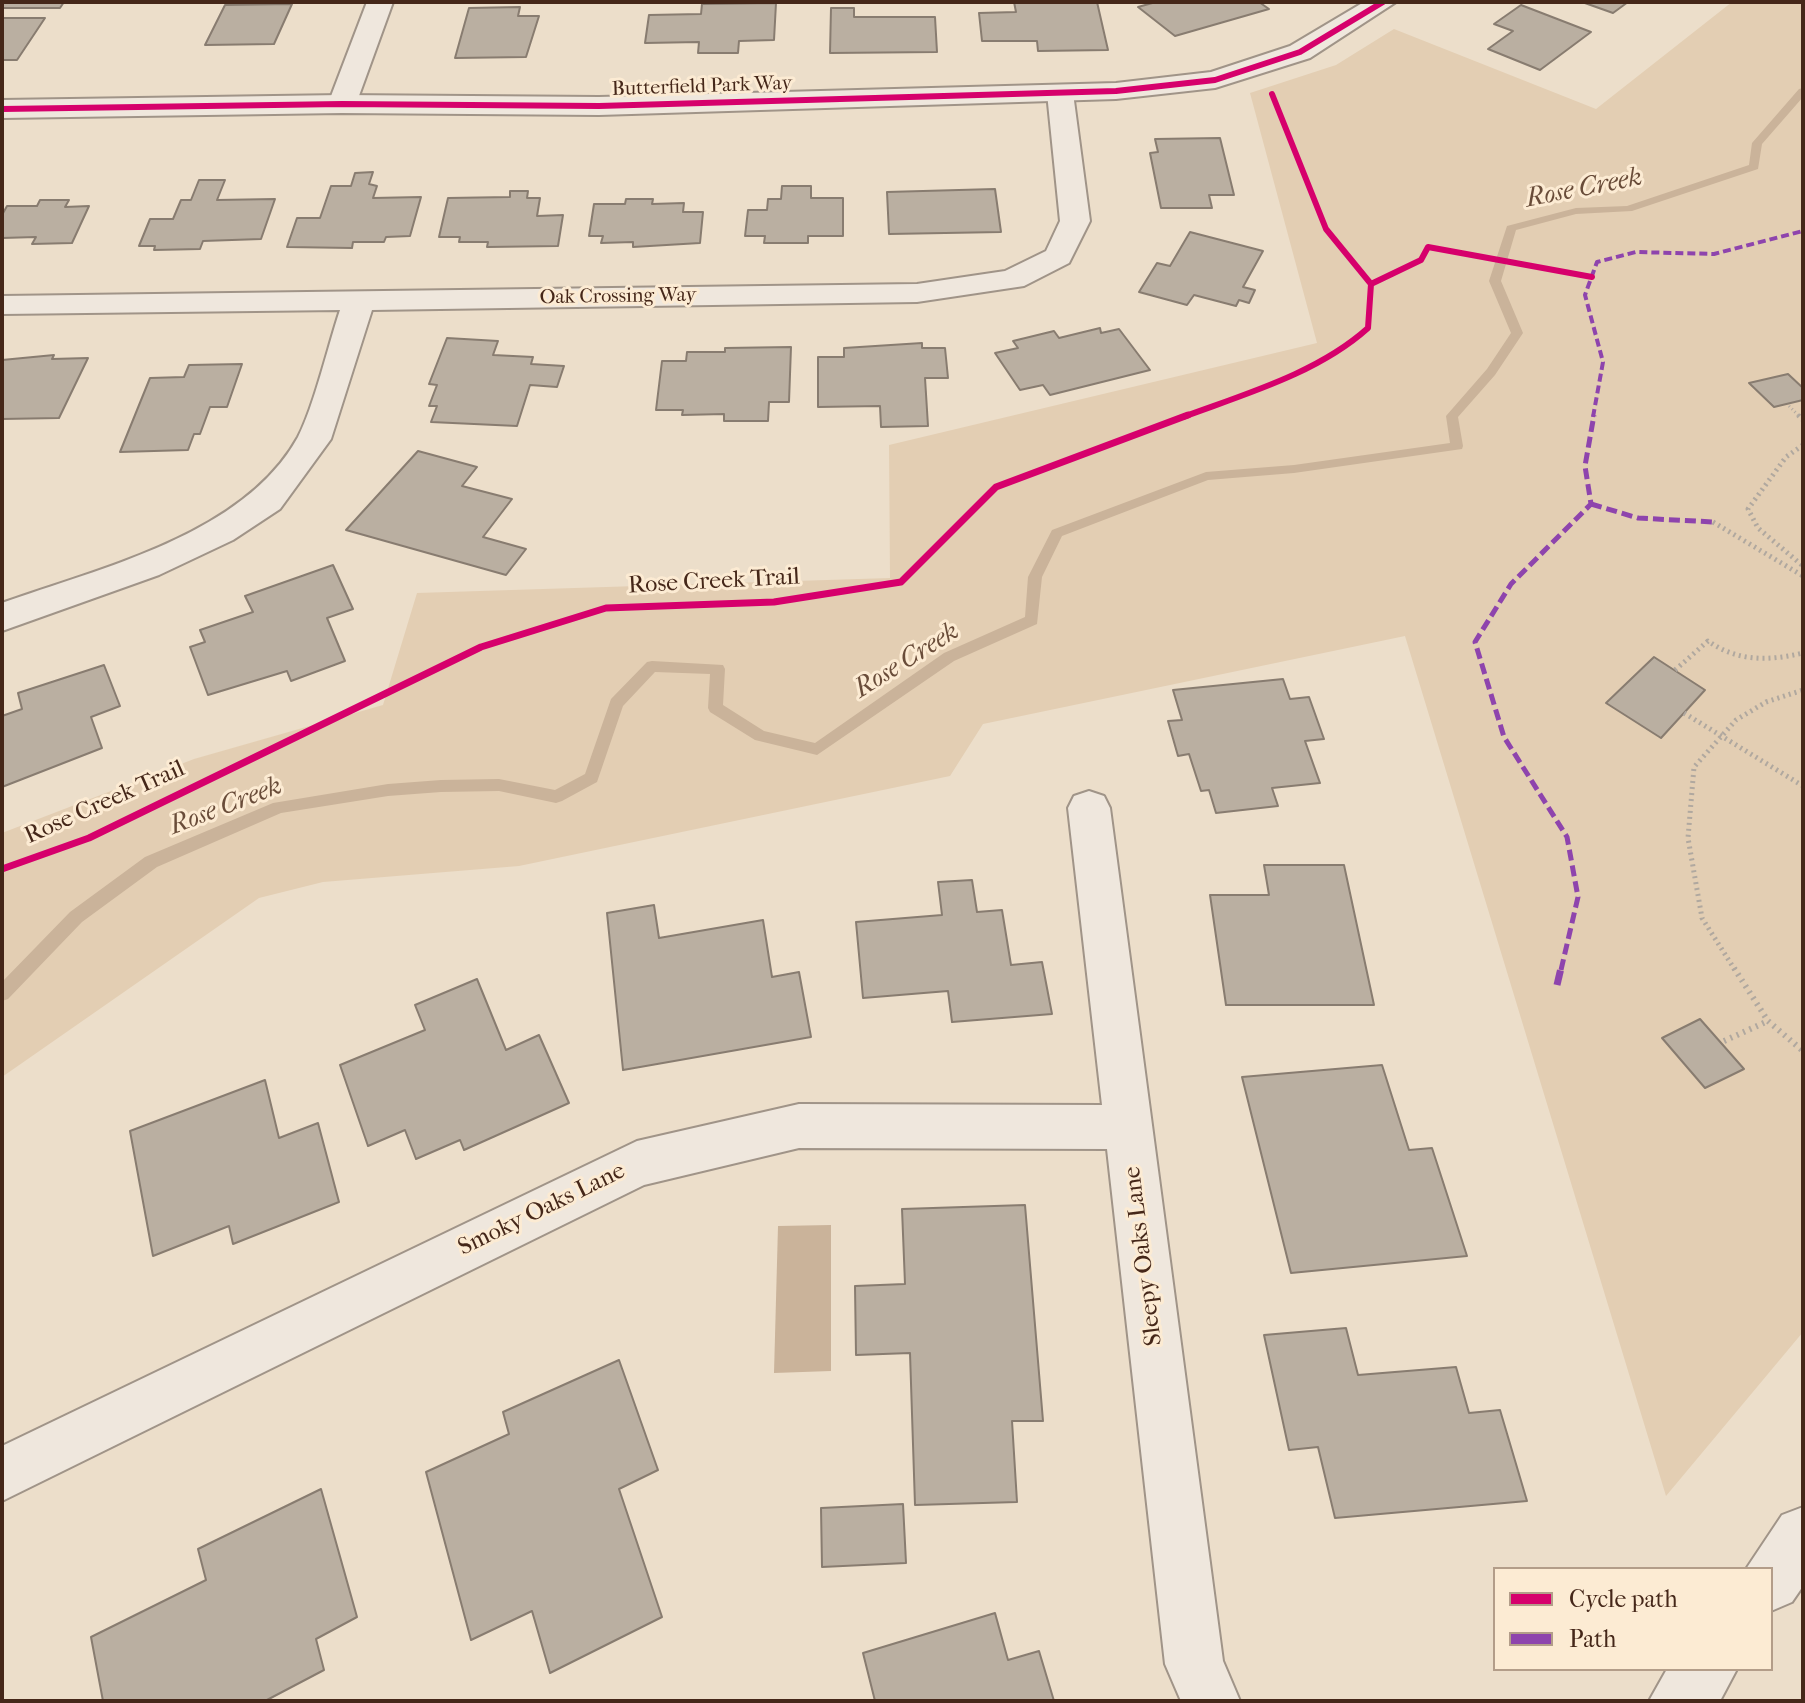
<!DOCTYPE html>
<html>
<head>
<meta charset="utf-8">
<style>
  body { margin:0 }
  #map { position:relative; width:1805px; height:1703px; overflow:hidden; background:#ecdeca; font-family:"IM FELL French Canon",serif }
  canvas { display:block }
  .frame { position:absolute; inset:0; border:4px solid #452719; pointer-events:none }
  .legend { position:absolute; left:1493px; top:1567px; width:280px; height:104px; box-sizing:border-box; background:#fcebd3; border:2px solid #b39d89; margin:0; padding:10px 14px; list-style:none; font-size:24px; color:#452719 }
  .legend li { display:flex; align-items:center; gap:16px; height:40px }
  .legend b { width:40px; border:2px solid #b39d89 }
</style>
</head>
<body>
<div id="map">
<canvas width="1805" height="1703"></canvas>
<div class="frame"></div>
<ul class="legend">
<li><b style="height:10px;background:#d6006c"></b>Cycle path</li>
<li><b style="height:10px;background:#8e44ad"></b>Path</li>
</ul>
</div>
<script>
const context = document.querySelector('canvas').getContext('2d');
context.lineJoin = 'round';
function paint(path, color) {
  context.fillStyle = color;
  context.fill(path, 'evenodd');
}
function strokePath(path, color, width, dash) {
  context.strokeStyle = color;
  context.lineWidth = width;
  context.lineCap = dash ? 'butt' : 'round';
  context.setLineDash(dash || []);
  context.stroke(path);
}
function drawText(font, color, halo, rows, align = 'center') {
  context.font = font + ' "IM FELL French Canon",serif';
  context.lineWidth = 6;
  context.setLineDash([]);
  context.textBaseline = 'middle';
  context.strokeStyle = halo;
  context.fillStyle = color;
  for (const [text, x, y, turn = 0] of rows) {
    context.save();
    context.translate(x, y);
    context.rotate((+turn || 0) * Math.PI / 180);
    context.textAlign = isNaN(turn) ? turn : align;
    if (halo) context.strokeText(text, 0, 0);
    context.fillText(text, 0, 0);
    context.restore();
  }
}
paint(new Path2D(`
  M1732,2H1803V1332L1666,1496L1405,636L983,724L950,776L519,866L323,882L259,898L2,1077V833L194,759L383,705L417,593L890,578L889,445L1317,343L1250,93L1336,65L1394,29L1596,109Z`), '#e3ceb3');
paint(new Path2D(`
  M831,1225V1371L774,1373L778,1226Z`), '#cab39a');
paint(new Path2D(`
  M1803,88V97L1762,144L1758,169L1632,211L1576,214L1516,230L1501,281L1523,333L1495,375L1458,417L1463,446L1462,449L1294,473L1208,480L1062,536L1042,577L1037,624L954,661L817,755L755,740L710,712L708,708L710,674L655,672L623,706L597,782L562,801L556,803L499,791L441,792L388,796L281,813L157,867L82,922L8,999L2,1001V982L70,912L145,857L273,803L388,784L441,780L499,779L555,790L585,774L611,699L647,662L652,661L723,665L725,669L723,705L764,731L815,743L944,653L1025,617L1028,577L1052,530L1206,472L1294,465L1450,443L1446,416L1487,369L1511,333L1489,281L1507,226L1576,208L1627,206L1749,165L1752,143L1799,89Z`), '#cab39a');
const building = new Path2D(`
  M2,2H64L60,8H2Z
  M1014,2H1097L1108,50L1038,51L1037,41H982L979,13L1016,12Z
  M1156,2H1259L1269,9L1175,36L1138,7Z
  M1582,2H1628L1613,13Z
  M776,3L774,40L739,41L738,53H698L699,42L645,43L649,15L701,14L702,4Z
  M292,4L274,44L205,45L225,5Z
  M1521,5L1591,32L1540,70L1488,49L1513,31L1494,24Z
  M520,7L518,16H539L526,57L455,58L469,8Z
  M831,8H854V17H935L937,52L830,53Z
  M2,18H45L17,60H2Z
  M1220,138L1234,195H1209L1212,208H1161L1150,153L1158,152L1155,139Z
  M373,172L369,184L377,186L373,198L421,197L410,236L386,237L384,242H353L352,248L287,247L297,218H320L331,186H351L355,173Z
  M199,180H225L217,200L275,199L261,239L203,241L200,249L154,250L155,246H139L150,219H173L181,200H191Z
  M782,186H811V198H843V236H808V243H764L765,236H745L748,210H767L768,199H781Z
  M995,189L1001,232L889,234L887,192Z
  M510,191H528L527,198H540L537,216L563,215L558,246L487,247L488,242H459L460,237H439L448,198L510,197Z
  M626,199H653L652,204L684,203L683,212H703L700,243L633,247V242L601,243L603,236H589L594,204H625Z
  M40,200H69L65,207L89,206L72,243L32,244L36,237L2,238V215L7,206H37Z
  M1190,232L1263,251L1243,287L1255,290L1249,303L1239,300L1236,306L1194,295L1187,305L1139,292L1157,263L1170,266Z
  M1100,328L1101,333L1119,329L1150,370L1050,395L1043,385L1020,390L995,353L1018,348L1013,341L1054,331L1059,338Z
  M447,338L498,341L493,355L533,357L531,364L564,366L557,387L530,385L517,426L431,422L437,406H429L437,385L429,384Z
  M922,343V348H945L948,378H925L928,426L881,427L880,406L818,407V357H844V348Z
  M791,347L789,402H769L768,421H724V414L682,415L683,410H656L662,361H686L687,352H725V348Z
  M54,355L52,359L88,358L59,418L2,419V360Z
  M242,364L227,407H210L200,434H194L188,450L120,452L150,378L184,377L189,365Z
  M1788,374L1803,388V400L1774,407L1749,383Z
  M418,451L477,467L462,486L512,499L483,537L526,549L506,575L346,530Z
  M333,565L353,609L327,618L345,661L291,681L287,671L208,695L190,647L205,642L200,630L253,612L245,596Z
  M1654,657L1705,690L1661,738L1606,703Z
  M104,665L120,706L91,717L102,748L2,787V716L22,709L18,693Z
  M1283,679L1290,699L1309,697L1324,739L1305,741L1320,783L1272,788L1278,806L1216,813L1209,790L1201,791L1189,754L1178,756L1168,721L1182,720L1173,690Z
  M1264,865H1344L1374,1005H1226L1210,895H1269Z
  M972,880L977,912L1002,910L1011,965L1042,962L1052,1014L952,1022L948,991L863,998L856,922L942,915L938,882Z
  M654,905L659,938L763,920L772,977L799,972L811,1037L623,1070L607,913Z
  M477,979L506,1050L539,1035L569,1103L464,1150L460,1140L416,1159L405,1130L368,1146L340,1065L425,1030L415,1005Z
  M1700,1019L1744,1069L1705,1088L1662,1038Z
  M1382,1065L1409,1150L1432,1148L1467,1256L1291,1273L1242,1077Z
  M265,1080L279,1138L318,1123L339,1202L233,1244L229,1226L153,1256L130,1131Z
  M1025,1205L1043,1421H1012L1017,1502L915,1505L910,1353L856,1355L855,1286L905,1284L902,1209Z
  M1346,1328L1358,1375L1456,1367L1469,1413L1500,1410L1527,1501L1335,1518L1318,1447L1289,1450L1264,1335Z
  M619,1360L658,1470L619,1489L662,1617L550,1673L532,1611L471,1640L426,1472L509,1434L503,1412Z
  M321,1489L357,1617L316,1639L324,1670L265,1701H103L91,1637L206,1580L198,1549Z
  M903,1504L906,1563L822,1567L821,1508Z
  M995,1613L1008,1660L1039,1651L1054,1701H875L863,1653Z`);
paint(building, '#baafa1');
strokePath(building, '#887c70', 2);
const minor = new Path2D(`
  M367,2H393L356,104L352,110H332L328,104Z
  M1060,85L1070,87L1073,93L1090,221L1069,263L1024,286L917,302L372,310L331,439L280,509L233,540L159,575L2,631V603C100,568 244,535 298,437C314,406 328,346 340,310L2,314V296L917,284L1005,271L1046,251L1060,221L1047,93L1050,87Z
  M1089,791L1104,796L1110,808L1223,1661L1240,1701H1181L1165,1664L1107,1149L799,1148L644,1185L2,1501V1446L637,1141L799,1104L1102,1105L1068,808L1074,796Z`);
const tertiary = new Path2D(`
  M1364,2H1396L1310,58L1215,88L1116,99L599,115L342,113L2,118V100L342,95L599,97L1116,83L1211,72L1290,46Z
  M1803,1507V1586L1792,1602L1771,1611V1569H1746L1782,1515Z
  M1667,1669H1737L1720,1701H1649Z`);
strokePath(minor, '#a09488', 4);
strokePath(tertiary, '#a09488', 4);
strokePath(new Path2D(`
  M1789,406L1800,417`), '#b0a89f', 3, [1, 3]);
strokePath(new Path2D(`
  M1798,415L1803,420
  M1803,445L1786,457L1748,509L1758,528L1803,566
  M1713,522L1803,576
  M1675,670L1708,641C1738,662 1769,661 1803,653
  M1684,713L1803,786
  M1735,970L1702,918L1688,838L1694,767L1736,720L1766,702L1803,690`), '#b0a89f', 5, [2, 4]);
strokePath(new Path2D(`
  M1734,968L1768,1021L1803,1051
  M1724,1041L1768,1021`), '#b0a89f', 6, [2, 5]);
paint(minor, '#efe7dd');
paint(tertiary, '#efe7dd');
strokePath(new Path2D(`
  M1593,417L1603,362L1585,295L1597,262L1636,252L1714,254L1803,231`), '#8e44ad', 4, [8, 4]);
strokePath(new Path2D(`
  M1591,504L1638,518L1713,522
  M1561,970L1578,897L1567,837L1504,737L1475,642L1511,584L1591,504L1585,466L1594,415`), '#8e44ad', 5, [11, 5]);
strokePath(new Path2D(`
  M1557,985L1561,968`), '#8e44ad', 7, [15, 7]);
strokePath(new Path2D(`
  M1272,94L1326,229L1371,284
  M2,109L342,104L599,106L1116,91L1215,80L1300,52L1383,2
  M1183,417C1245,394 1318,373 1368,328L1371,284L1421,260L1428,247L1592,277`), '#d6006c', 6);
strokePath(new Path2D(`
  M2,869L89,838L481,647L606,608L774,602L901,582L996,487L1188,415`), '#d6006c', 7);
drawText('20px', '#452719', '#fcebd3', [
  ["Butterfield Park Way",702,87,-2],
  ["Oak Crossing Way",618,297,-1]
]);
drawText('24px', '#452719', '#fcebd3', [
  ["Rose Creek Trail",714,582,-3],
  ["Rose Creek Trail",105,803,-24],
  ["Smoky Oaks Lane",542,1210,-26],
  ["Sleepy Oaks Lane",1144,1256,-97]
]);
drawText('italic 26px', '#694c39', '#fcebd3', [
  ["Rose Creek",1584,189,-11],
  ["Rose Creek",907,661,-32],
  ["Rose Creek",226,807,-21]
]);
</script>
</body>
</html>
